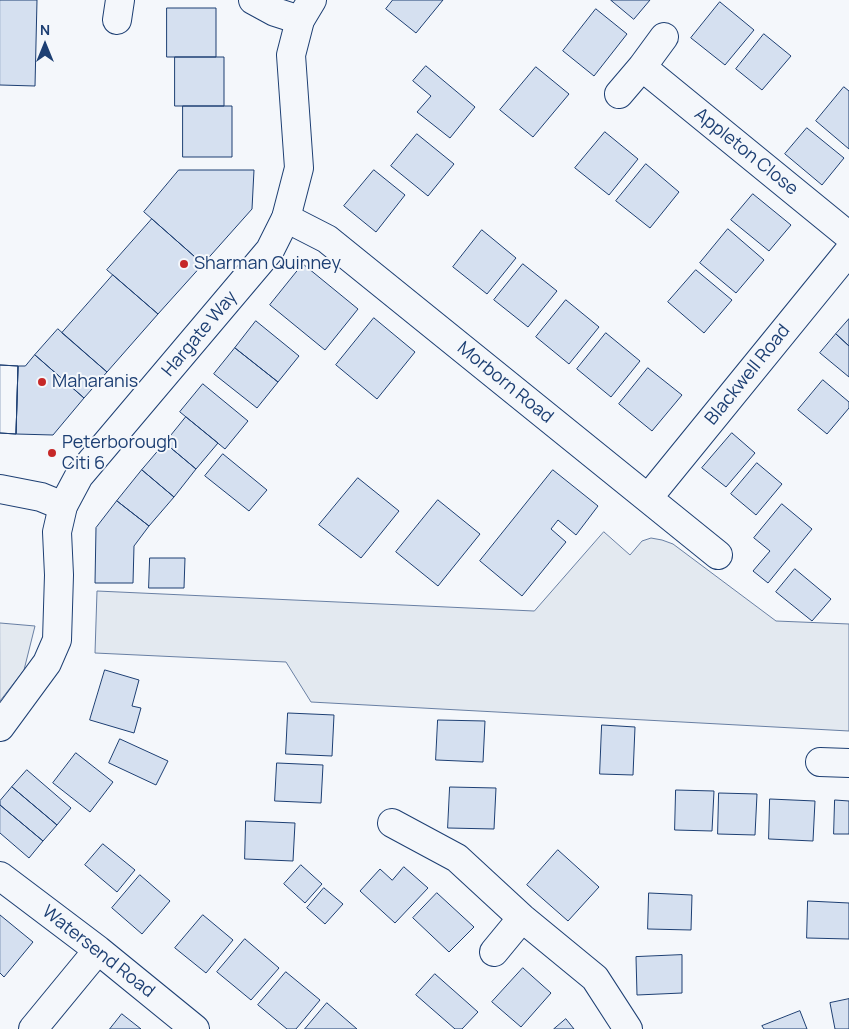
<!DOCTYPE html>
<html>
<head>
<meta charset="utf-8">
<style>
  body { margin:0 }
  #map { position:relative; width:849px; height:1029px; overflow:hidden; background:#f4f7fb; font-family:Manrope,sans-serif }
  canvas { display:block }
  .north { position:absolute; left:20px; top:20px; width:50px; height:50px; -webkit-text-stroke:4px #f4f7fb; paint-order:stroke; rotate:0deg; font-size:14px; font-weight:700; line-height:20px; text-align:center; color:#1d3f73 }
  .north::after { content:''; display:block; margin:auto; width:18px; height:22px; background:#1d3f73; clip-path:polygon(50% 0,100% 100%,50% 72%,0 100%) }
</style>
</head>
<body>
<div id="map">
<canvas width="849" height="1029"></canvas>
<div class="north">N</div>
</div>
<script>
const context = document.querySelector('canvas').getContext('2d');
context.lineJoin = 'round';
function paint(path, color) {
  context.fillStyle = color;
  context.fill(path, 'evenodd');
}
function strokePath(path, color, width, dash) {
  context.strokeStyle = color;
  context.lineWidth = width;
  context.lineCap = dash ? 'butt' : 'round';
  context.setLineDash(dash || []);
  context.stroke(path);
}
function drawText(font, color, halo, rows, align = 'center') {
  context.font = font + ' Manrope,sans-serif';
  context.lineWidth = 4;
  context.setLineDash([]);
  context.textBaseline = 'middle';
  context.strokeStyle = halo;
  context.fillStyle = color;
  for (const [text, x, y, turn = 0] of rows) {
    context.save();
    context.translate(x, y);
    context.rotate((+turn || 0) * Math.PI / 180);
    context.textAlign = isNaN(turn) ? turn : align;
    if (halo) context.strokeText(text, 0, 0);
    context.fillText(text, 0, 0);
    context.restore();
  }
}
const green = new Path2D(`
  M604,532L630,555L642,541L651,538L662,540L673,544L776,621L849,624V731L311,702L286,662L95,653L97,591L534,611Z
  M0,623L35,626L24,670L0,701Z`);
paint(green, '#e3e9f0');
strokePath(green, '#687fa3', 1);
const building = new Path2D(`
  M0,0H37L35,86L0,85Z
  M393,0H443L416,33L386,9Z
  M611,0H650L634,19Z
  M720,2L754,30L725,65L691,38Z
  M167,8H216V57H167Z
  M596,9L627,34L594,76L563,51Z
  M764,34L791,56L762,90L736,69Z
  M175,57H224V106H175Z
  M426,66L475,107L450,138L417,112L431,96L413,81Z
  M536,67L569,94L533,137L500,110Z
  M844,87L849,91V149L816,121Z
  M183,106H232V157H183Z
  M807,128L844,158L822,185L785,154Z
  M605,132L638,159L609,195L575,168Z
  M417,134L454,164L428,196L391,166Z
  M646,164L679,192L650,228L616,201Z
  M179,170H254L252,209L203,264L144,212Z
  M374,170L405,195L376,232L344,206Z
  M753,194L791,225L769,251L731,220Z
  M152,219L203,264L158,314L107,270Z
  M728,229L764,260L736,293L700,263Z
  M482,230L516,258L487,294L453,267Z
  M303,264L358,309L325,350L270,305Z
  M523,264L557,291L528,327L494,300Z
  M696,270L732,300L704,333L668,302Z
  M113,275L158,314L107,372L62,333Z
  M566,300L599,327L569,364L536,337Z
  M374,318L415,352L377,399L336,365Z
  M849,319V346L836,334Z
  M256,321L299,356L278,382L235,348Z
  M58,329L107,372L84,398L35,355Z
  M606,333L640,361L611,397L577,369Z
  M836,334L849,346V377L820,353Z
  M235,348L278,382L257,408L214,374Z
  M35,355L84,398L53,435L16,434L18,366H25Z
  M0,365L18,366L16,434L0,433Z
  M0,365L18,366L16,434L0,433Z
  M648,368L682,395L652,431L619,404Z
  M823,380L849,402V408L827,434L798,410Z
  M203,384L248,421L225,449L180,412Z
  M186,417L218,443L196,469L165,443Z
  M732,433L755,453L726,487L702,468Z
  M165,443L196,469L174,497L142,470Z
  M223,454L267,490L249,511L205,476Z
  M757,463L782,484L756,515L731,494Z
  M142,470L174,497L149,526L117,501Z
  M553,470L598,506L576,535L558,520L551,529L566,542L522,596L480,561Z
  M358,478L399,511L361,558L319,525Z
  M438,500L480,534L438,586L396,552Z
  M117,501L149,526L134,546L133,583H95L96,528Z
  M782,504L812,529L768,583L753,571L770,551L754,538Z
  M150,558H185L184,588H149Z
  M795,569L831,599L812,621L776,592Z
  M105,670L139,680L132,706L141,708L134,733L90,720Z
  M288,713L334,715L332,756L286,754Z
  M438,720L485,721L483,762L436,760Z
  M602,725L635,727L633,775L600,774Z
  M120,739L168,761L156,785L109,763Z
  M76,753L113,782L90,812L53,783Z
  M277,763L323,765L321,803L275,801Z
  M27,770L71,808L57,825L12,787Z
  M12,787L57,825L43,841L0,805V801Z
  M450,787L496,788L494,829L448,828Z
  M676,790L714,791L712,831L675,830Z
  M719,793L757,794L755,835L718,834Z
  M770,799L815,801L813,841L769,839Z
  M835,800L849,801V834H834Z
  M0,805L43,841L29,858L0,833Z
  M246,821L295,823L293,861L245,859Z
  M103,844L135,870L117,892L85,865Z
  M558,850L599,887L568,921L527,885Z
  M301,865L322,884L305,903L284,884Z
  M404,867L428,888L395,923L360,891L380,869L392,880Z
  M140,875L170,901L142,934L112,908Z
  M324,888L343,904L325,924L307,908Z
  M437,893L474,927L449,952L413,918Z
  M649,893L692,895L691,930L648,929Z
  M808,901L849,903V939L807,938Z
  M0,915L33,942L4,977L0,973Z
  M203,915L233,940L206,973L175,948Z
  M245,939L279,968L251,1000L217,972Z
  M682,955V993L637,995L636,957Z
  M523,968L551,993L521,1027L492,1002Z
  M286,972L320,1000L296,1029H287L258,1005Z
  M435,974L478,1012L462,1029H455L416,995Z
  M849,999V1029H835L830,1003Z
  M327,1003L357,1029H305Z
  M800,1011L807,1029H764L762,1026Z
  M122,1014L141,1029H110Z
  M566,1019L574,1029H554Z`);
paint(building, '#d5e0f0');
strokePath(building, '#1d3f73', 1);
const street = new Path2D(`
  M253,0L275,12L300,20
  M117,20L120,0
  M642,67L849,236
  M619,94L642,67L664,37
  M286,218L327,239L718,555
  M0,489L41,497L63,506
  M648,498L849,251
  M820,762L849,763
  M392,823L457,858L522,918L595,978L628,1029
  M0,876L98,950L195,1029
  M494,952L522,918
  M33,1029L98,950`);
const secondary = new Path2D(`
  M0,727L47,663L57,640L59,575L57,532L63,506L79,476L270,250L286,218L299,168L291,55L300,20L312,0`);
strokePath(street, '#1d3f73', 30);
strokePath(secondary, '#1d3f73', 30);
strokePath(street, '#f4f7fb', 28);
strokePath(secondary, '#f4f7fb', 28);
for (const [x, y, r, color] of [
  [184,264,5,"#c62828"],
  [42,382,5,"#c62828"],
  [52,453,5,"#c62828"]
]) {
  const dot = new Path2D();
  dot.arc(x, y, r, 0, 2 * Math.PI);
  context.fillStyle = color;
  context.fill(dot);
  strokePath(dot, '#f4f7fb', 2);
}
drawText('18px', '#1d3f73', '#f4f7fb', [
  ["Appleton Close",746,152,39],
  ["Hargate Way",200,334,-50],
  ["Blackwell Road",748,375,-51],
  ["Morborn Road",505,383,39],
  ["Watersend Road",98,952,38]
]);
drawText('18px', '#1d3f73', '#f4f7fb', [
  ["Sharman Quinney",194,264],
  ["Maharanis",52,382],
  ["Peterborough",62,443],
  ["Citi 6",62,464]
], 'left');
</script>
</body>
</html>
